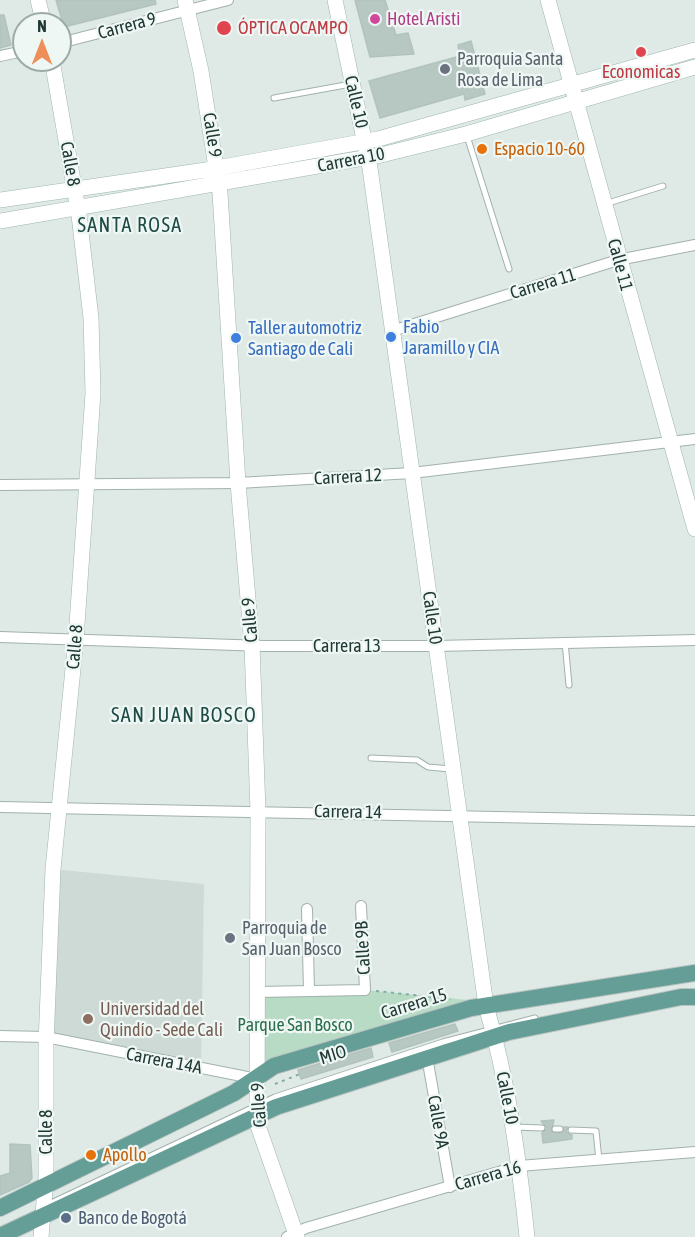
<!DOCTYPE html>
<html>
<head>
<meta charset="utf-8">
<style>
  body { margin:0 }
  #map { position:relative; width:695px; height:1237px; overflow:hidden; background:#dfeae6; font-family:"Asap Condensed",sans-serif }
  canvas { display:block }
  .north { position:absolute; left:12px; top:12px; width:60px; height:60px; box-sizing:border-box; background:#eff7f4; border:2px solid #9caba8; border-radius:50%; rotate:0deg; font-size:16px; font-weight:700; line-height:24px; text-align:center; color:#203935 }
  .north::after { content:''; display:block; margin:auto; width:21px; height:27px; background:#ee8f59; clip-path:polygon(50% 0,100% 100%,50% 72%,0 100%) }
</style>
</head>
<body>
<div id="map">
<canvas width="695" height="1237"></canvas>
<div class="north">N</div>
</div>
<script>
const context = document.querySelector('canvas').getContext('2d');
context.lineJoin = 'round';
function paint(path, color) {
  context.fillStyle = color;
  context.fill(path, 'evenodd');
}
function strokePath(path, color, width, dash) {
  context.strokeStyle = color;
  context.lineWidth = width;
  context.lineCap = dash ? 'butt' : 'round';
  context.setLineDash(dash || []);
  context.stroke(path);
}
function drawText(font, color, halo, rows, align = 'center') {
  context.font = font + ' "Asap Condensed",sans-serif';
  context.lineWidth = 4.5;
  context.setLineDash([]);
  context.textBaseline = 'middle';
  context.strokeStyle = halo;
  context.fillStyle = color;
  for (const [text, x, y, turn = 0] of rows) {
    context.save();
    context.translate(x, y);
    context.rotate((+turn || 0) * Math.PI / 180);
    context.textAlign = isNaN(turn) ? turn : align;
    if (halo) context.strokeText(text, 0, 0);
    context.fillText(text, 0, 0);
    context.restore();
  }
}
paint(new Path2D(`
  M53,869L204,884L201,1068L46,1037Z`), '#cddad5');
paint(new Path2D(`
  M365,990L468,1000L485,997L257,1079V992Z`), '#b8dbc5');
const building = new Path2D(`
  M56,0H155L156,4L64,27Z
  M355,0H385L396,35L408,33L414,54L370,57Z
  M0,15H4L11,45L0,48Z
  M471,41L485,94L465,100L464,94L380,118L369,81L460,56L458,45Z
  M455,1024L458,1031L392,1052L389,1043Z
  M371,1048L373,1057L301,1079L298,1070Z
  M554,1120L551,1132L562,1133L564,1127H568L566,1132L572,1135V1139L543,1143L542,1133L547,1128L541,1121Z
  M10,1144L30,1145L32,1178L29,1182L0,1195V1176L10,1173Z`);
paint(building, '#b7c7c2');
strokePath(building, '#b2c3be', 1.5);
const lane = new Path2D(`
  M274,98L351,84
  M467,136L509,269
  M605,204L663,186
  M565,642L569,685
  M371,758L417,760L428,767L451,769
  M515,1127L542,1128
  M555,1129H560
  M571,1130L596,1131L599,1160
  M47,1205L275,1097L443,1042L535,1018`);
const street = new Path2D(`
  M60,43L228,0
  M0,56L24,51
  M392,331L618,260L695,245
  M0,485L238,483L412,473L695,439
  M0,637L264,646H436L695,640
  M0,807L695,821
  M307,909L309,991
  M257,992L365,990L361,906
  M0,1036L46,1037L257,1079
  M427,1057L450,1187
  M287,1237L306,1228L519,1166L695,1152`);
const secondary = new Path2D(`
  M38,0L44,24
  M185,0L201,71L220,193L238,483L252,645L258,811L257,1123L297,1237
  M335,0L370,168L486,1006C508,1081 519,1159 527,1237
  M548,0L695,529
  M0,200L206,170L378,139L695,50
  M0,221L381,155L466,134L695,67
  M41,1237L46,1179V1044L53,869L76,639L93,393L91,318L79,215L52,60`);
const primary = new Path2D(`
  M0,1208L234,1093L274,1066L471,1008L695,973
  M0,1236L276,1107L509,1032L681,997H695`);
strokePath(lane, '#a2b1ad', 7);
strokePath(street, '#a2b1ad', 12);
strokePath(secondary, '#9eb5b0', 16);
strokePath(primary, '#bcc4c2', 18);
strokePath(new Path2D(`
  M376,991L451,999
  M275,1084L300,1074`), '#80ada4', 2, [3, 4.5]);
strokePath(lane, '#fff', 5);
strokePath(street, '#fff', 10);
strokePath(secondary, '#fff', 15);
strokePath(primary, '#649e96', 16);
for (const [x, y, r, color] of [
  [375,19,6,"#d1479c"],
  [224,28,8,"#e0444e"],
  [641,52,6,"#e0444e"],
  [445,69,6,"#6b7280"],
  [482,149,6,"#e8710a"],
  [391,337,6,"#3f7fe0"],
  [236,338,6,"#3f7fe0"],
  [230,938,6,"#6b7280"],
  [88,1019,6,"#8d6e63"],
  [91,1155,6,"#e8710a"],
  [66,1218,6,"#5c6f8a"]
]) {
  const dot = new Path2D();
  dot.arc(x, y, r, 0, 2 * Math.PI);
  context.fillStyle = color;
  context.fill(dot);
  strokePath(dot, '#eff7f4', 2);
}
drawText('18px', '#b23c85', '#eff7f4', [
  ["Hotel Aristi",387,19]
], 'left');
drawText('18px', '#203935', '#eff7f4', [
  ["Carrera 9",127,26,-15],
  ["Calle 10",356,102,77],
  ["Calle 9",212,135,81],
  ["Carrera 10",351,160,-11],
  ["Calle 8",70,164,80],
  ["Calle 11",620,265,75],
  ["Carrera 11",543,284,-17],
  ["Carrera 12",348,477,-3],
  ["Calle 10",432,618,82],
  ["Calle 9",250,620,-95],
  ["Carrera 13",347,646],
  ["Calle 8",75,647,-85],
  ["Carrera 14",348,812,1],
  ["Calle 9B",363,948,-93],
  ["Carrera 15",414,1004,-17],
  ["MIO",333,1055,-17],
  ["Carrera 14A",164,1061,11],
  ["Calle 10",507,1098,79],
  ["Calle 9",259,1105,-94],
  ["Calle 9A",438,1122,80],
  ["Calle 8",46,1132,-90],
  ["Carrera 16",488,1176,-16]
]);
drawText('18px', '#be3a42', '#eff7f4', [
  ["ÓPTICA OCAMPO",238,28],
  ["Economicas",641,72,"center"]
], 'left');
drawText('18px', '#5b616d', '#eff7f4', [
  ["Parroquia Santa",457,59],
  ["Rosa de Lima",457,80],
  ["Parroquia de",242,928],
  ["San Juan Bosco",242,949]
], 'left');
drawText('18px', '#c56008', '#eff7f4', [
  ["Espacio 10-60",494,149],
  ["Apollo",103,1155]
], 'left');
drawText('18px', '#366cbe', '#eff7f4', [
  ["Fabio",403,327],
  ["Jaramillo y CIA",403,348],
  ["Taller automotriz",248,328],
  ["Santiago de Cali",248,349]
], 'left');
drawText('18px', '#785e54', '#eff7f4', [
  ["Universidad del",100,1009],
  ["Quindío - Sede Cali",100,1030]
], 'left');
drawText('18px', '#2c6f4e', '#eff7f4', [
  ["Parque San Bosco",295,1025]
]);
drawText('18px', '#4e5e75', '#eff7f4', [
  ["Banco de Bogotá",78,1218]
], 'left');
context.letterSpacing = '1.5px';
drawText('20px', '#1d4a45', '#eff7f4', [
  ["SANTA ROSA",130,226],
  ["SAN JUAN BOSCO",184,716]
]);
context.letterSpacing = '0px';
</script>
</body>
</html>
